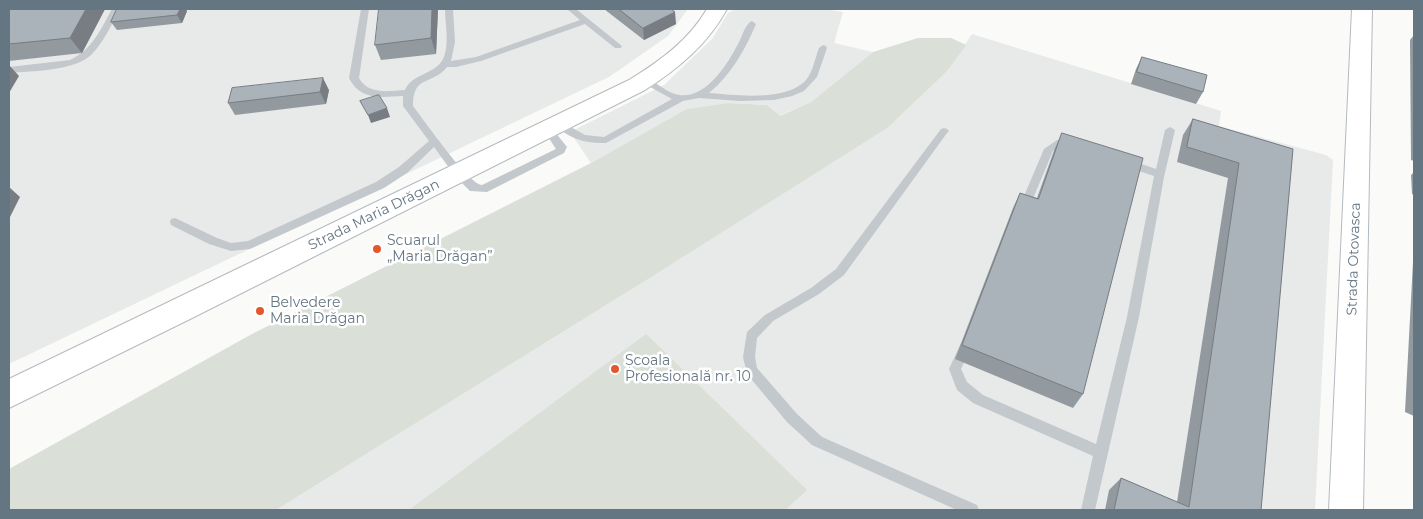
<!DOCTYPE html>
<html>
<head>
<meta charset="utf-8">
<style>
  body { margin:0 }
  #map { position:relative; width:1423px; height:519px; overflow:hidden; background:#fafaf8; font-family:Montserrat,sans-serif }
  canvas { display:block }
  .frame { position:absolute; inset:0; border:10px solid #657683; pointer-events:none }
</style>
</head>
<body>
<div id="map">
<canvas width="1423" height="519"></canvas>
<div class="frame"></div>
</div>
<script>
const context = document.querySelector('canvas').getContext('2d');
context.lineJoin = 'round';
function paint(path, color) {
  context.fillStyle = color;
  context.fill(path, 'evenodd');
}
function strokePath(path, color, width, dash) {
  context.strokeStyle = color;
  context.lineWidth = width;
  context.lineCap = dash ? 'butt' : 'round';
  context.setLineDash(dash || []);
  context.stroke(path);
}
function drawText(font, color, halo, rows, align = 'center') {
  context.font = font + ' Montserrat,sans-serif';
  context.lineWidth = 5;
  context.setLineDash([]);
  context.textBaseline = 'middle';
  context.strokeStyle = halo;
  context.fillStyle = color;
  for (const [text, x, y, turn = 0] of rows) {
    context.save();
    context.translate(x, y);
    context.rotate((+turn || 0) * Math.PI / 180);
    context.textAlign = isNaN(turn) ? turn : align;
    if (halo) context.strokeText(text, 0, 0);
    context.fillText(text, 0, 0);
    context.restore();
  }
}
paint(new Path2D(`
  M9,9H688L668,36L609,77L9,364Z
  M736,9H824L843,12L834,43L873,52L811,102L779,116L767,105L728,103L688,109L591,163L570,132L664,85L712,39L728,13Z
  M972,34L1221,111L1219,126L1326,155L1333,160L1315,510H276L632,289L948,70Z`), '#e8e9e9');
paint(new Path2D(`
  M951,38L966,45L948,70L887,128L632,289L276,510H9V469L252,334L591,163L687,109L728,103L767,105L780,116L811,102L873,52L918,38Z
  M646,334L807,490L785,510H409Z`), '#dadfd7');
const secondary = new Path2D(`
  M707,9H727C707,45 679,68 645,90L188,320L9,408V379L629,80C660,61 688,41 707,9Z
  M1352,9H1372L1363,510H1329Z`);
strokePath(secondary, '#b3babf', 2);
paint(new Path2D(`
  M112,9H120C111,25 104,42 91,55C74,71 32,71 9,73V67L70,60C92,50 101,29 112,9Z
  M361,9H369L359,78C368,95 389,91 405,90C412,73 435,75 443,59C450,44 445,24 445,9H453L455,42L451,61L476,57L580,20L567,9H576L622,46L621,48H615L585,24L481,61L456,67H447C432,86 413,74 413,106C424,120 468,184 482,185L556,149L543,129L545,127H551L567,147L564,153L487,192L470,191L455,176L434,147L407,173L384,188L250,249L231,251L209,244L171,225L170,222L171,219L175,218L217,238L231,243L248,241L376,182L399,167L429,141L403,106V96C381,97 361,101 349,78Z
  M752,21L756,24C745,50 731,75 709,93C736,95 786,102 806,80C813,72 815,58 819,48L823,45L826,46L827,48L817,77L804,91L792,96L774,100L740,101L699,98L683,101L606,143C588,144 567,139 555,124L560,121L585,135L604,137L672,99L641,82V78L644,77C656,81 666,93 679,95C706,99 727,65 738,44C742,37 745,24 752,21Z
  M1170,127L1175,130L1164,177L1139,317L1095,510H1081L1093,456L973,403L957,390L949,369L961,343L965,342L969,343L971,347L961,369L967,382L983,395L1096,444L1127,317L1154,176L1123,166L1122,163L1127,159L1156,169L1165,130Z
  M944,128L947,129L949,131L947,133L844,275L819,294L773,321L757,338L755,357L757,368L797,414L822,437L977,505L979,510H957L812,445L787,422L747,374L743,357L747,332L765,315L811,288L836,269L941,129Z
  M1057,140L1072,141L1077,144L1072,147H1059L1053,151L1029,208L1028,211H1020L1019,208L1044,149Z`), '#c3c8cc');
paint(secondary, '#fff');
paint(new Path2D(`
  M9,9H105L82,53L9,61Z
  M438,9L436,54L381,60L375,45Z
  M604,9H671L676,24L644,40Z
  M187,11L182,23L117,30L111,22Z
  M1414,35V161L1411,160L1410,40Z
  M1142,57L1203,92L1196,104L1131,84L1136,69Z
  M329,90L326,104L235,115L228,103Z
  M1193,119L1293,149L1261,510H1105L1109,490L1121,478L1177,502L1228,178L1177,162L1183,135Z
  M1062,133L1083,394L1073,408L955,359L1013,208L1020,193L1037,198L1055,148Z
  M1414,172V195L1412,194L1411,175Z
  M1414,243V416L1405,412Z`), '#929a9f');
paint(new Path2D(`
  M86,9H105L82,53L70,38Z
  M180,9H186L187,11L182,23L177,15Z
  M432,9H438L436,54L431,38Z
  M675,12L676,24L644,40L643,28Z
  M9,65L19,76L9,93Z
  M323,78L329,90L326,104L320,92Z
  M387,108L390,117L371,123L368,115Z
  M9,187L20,197L9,219Z`), '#777d82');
const building = new Path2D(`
  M9,9H86L70,38L9,44Z
  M117,9H180L177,15L111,22Z
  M379,9H432L431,38L375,45Z
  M619,9H671L675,12L643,28Z
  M1142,57L1207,75L1203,92L1137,72Z
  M323,78L320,92L228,103L232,88Z
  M379,95L387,108L368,115L360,101Z
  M1193,119L1293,149L1261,510H1114L1121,478L1189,507L1239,163L1187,147Z
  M1062,133L1143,158L1083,394L962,345L1020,193L1038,199Z`);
paint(building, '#aab3b9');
strokePath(building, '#777d82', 1);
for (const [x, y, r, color] of [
  [377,249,5,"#e4572e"],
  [260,311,5,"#e4572e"],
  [615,369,5,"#e4572e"]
]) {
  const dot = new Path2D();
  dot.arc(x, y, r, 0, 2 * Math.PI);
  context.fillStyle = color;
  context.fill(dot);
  strokePath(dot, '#fff', 2);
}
drawText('14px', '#657683', '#fff', [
  ["Strada Maria Drăgan",374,215,-26],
  ["Strada Otovasca",1354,259,-88]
]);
drawText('14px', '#657683', '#fff', [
  ["Scuarul",387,241],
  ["„Maria Drăgan”",387,257],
  ["Belvedere",270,303],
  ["Maria Drăgan",270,319],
  ["Școala",625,361],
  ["Profesională nr. 10",625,377]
], 'left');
</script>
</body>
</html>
